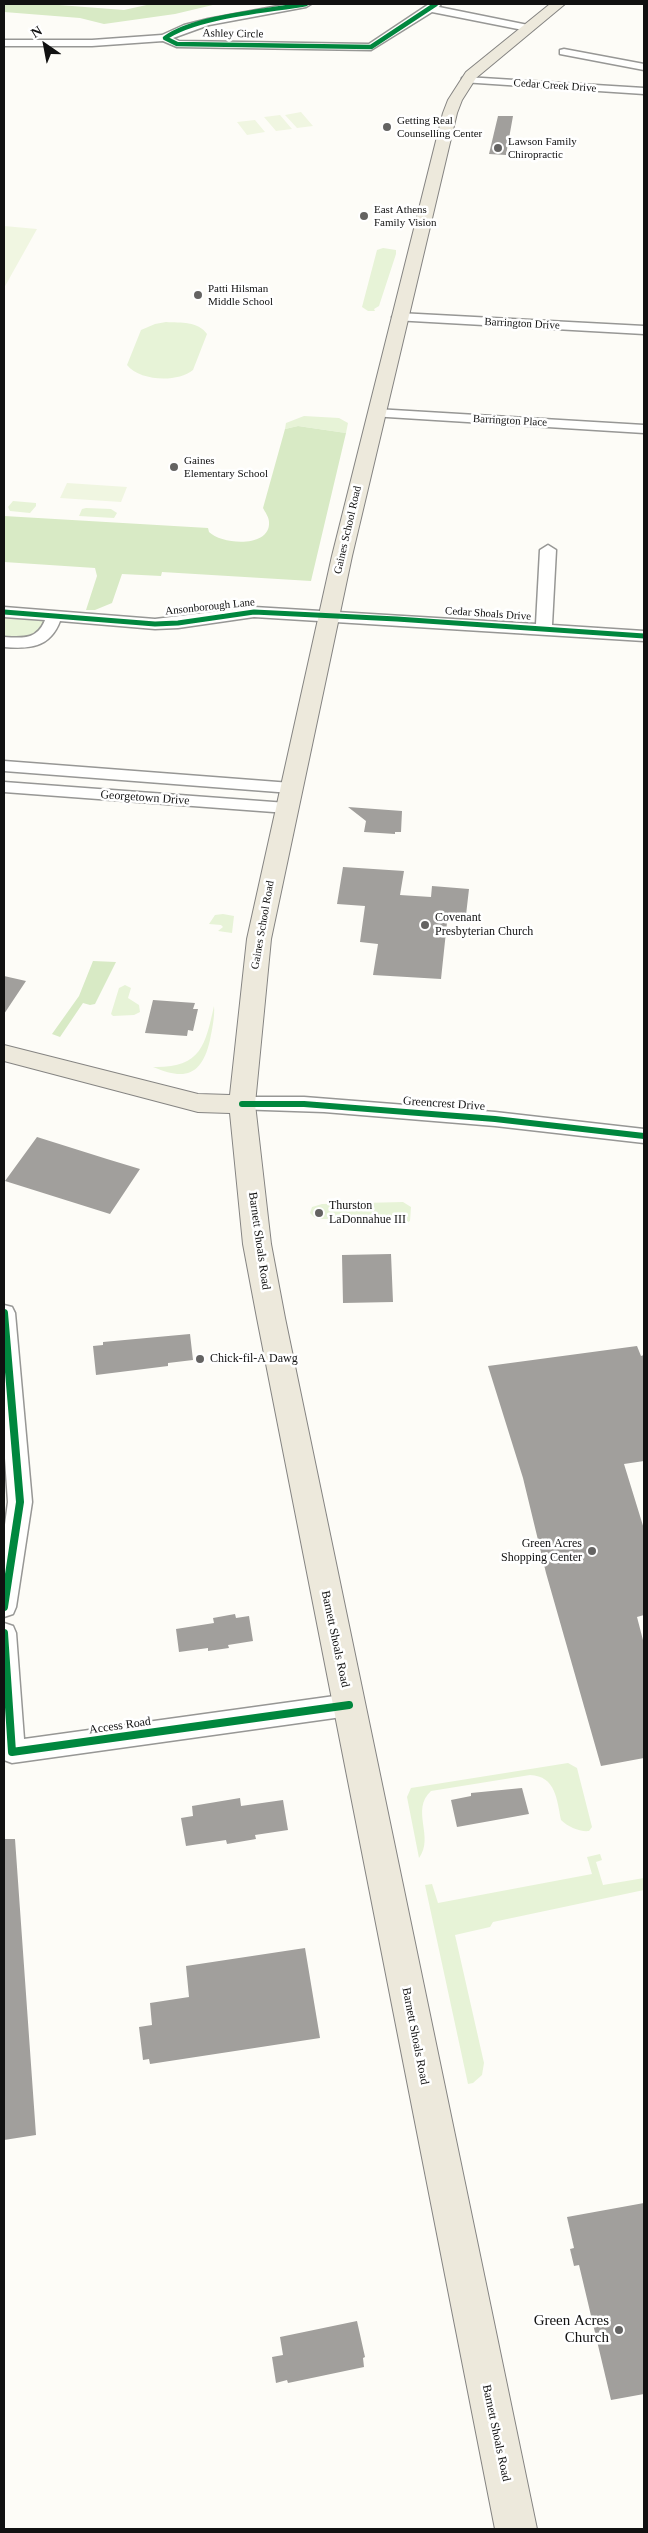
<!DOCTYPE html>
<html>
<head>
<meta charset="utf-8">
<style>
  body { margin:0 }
  #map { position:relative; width:648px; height:2533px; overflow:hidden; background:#fdfcf7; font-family:"Times New Roman",serif }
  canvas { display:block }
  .frame { position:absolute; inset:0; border:5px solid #111; pointer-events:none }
  .north { position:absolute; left:20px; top:20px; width:50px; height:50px; -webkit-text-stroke:4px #fff; paint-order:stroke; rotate:327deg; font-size:14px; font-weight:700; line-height:20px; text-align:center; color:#111 }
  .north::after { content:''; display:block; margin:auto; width:18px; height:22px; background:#111; clip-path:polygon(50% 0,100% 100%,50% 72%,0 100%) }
</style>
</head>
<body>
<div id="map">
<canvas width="648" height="2533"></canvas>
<div class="frame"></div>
<div class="north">N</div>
</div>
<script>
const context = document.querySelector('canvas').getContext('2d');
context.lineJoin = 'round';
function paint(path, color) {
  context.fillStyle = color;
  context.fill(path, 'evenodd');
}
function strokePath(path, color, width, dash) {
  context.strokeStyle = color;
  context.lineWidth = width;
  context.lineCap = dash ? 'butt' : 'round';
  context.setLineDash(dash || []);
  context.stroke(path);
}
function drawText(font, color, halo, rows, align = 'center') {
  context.font = font + ' "Times New Roman",serif';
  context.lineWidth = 5;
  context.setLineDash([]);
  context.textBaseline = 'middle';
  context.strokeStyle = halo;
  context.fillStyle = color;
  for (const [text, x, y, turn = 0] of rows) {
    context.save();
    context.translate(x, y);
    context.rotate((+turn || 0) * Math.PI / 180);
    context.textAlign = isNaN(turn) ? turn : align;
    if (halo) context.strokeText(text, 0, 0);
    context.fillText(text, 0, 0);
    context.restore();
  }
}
paint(new Path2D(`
  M383,248L396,250V254L379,306L374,309L375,311H368L362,307L377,250Z
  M166,322C181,323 198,321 207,334L193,370C177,383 140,381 127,365L141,330L155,324Z
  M304,416L339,418L348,423L346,433L298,426L285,429L286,423Z
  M13,501L36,503V506L30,513L10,511L8,507Z
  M86,508L111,509L117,513L114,518L79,516L82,509Z
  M4,615L39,618L46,622L41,634L25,640L4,638Z
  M223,914L234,916L232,933L218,931L223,927L221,925L209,924L215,915Z
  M125,985L131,988L128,998L139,1005L140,1012L134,1015L113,1016L111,1014L119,988Z
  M214,1006C215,1016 212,1030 210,1040C202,1075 186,1081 153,1067C201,1068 205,1046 214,1006Z
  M403,1202L411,1207L410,1221L405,1224L377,1219H320L315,1218L310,1213L312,1207L322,1204Z
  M568,1763L577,1768L592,1827L589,1831C580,1832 568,1827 561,1820C557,1800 556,1776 530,1775L431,1791C410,1810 435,1837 419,1858L407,1797L411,1788Z
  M600,1854L602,1860L596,1862L603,1885L644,1878V1890L493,1922L490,1927L455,1935L484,2063L482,2075L473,2083L468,2084L425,1885L432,1884L438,1903L592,1874L587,1857Z`), '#e7f3d7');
paint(new Path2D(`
  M4,4H46L124,10L151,4H217L175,14L104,24L80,18L4,12Z
  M298,426L346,433L311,581L162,572L161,576L122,574L112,603L95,610H86L97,576L95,568L4,562V516L208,528L209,532C222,545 271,548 269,522C269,517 265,512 263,508L285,429Z
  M93,961L116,962L95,1004L90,1005L83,1003L60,1037L52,1034L79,996Z`), '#d8eac5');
paint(new Path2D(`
  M301,112L313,126L297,128L285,115Z
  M280,115L292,129L276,131L264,117Z
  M255,120L265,132L247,135L237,122Z
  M4,226L37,229L4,288Z
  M67,483L127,487L121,502L60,498Z`), '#f0f6e1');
paint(new Path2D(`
  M498,116H513L506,155L489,154Z
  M348,807L402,811L401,832H395V834L364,832L366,821Z
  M343,867L404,871L400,895L431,897L432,886L469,889L466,915L448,913L441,979L373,975L378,944L360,942L365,906L337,904Z
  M4,976L26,981L4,1014Z
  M153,1000L195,1003L193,1009H198L193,1031L188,1030L187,1036L145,1033Z
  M37,1137L107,1159L140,1169L110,1214L5,1181Z
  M391,1254L393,1302L343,1303L342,1255Z
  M190,1334L193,1360L168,1363V1366L96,1375L93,1346L103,1345V1342Z
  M637,1346L641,1356L644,1355V1461L624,1464L644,1529V1615L637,1617L644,1644V1758L601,1766L546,1573L523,1478L488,1366Z
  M235,1614L236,1618L249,1616L253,1641L228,1645L229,1648L208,1651V1648L179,1652L176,1629L214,1623L213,1618Z
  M522,1788L529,1814L457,1827L451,1800L471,1796V1793Z
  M240,1798L241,1806L283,1800L288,1830L255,1835L256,1839L227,1844L226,1840L186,1846L181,1818L193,1816L192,1806Z
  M4,1839H15L36,2135L4,2140Z
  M305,1948L320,2038L150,2064L149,2059L143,2060L139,2027L152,2025L150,2003L189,1997L186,1966Z
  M644,2203V2394L611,2400L579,2265L574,2266L570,2249L574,2248L567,2217Z
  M357,2321L365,2357L363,2358L364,2367L288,2383L287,2380L276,2383L272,2357L283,2355L280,2337Z`), '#a19f9c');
const minor = new Path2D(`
  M289,4H311L306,7L209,25L173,38L179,41L369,44L429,4H441L439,7L528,25L533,28L528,31L432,12L371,50L177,47L163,41L92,46H4V40H92L162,35L184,25L208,19Z
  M564,49L644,64V70L560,54V50Z
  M466,77L644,88V94L462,82V78Z
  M399,313L644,326V334L394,320L392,317Z
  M376,409L644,425V433L371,416L369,413L371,410Z
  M548,545L556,550L552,625L644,631V641L254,617L178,628L155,629L60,621C50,648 29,649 4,647V637C23,638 37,640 45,620L4,617V607L155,619L254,607L536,624L540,550Z
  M4,761L291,783L297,784L300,788L297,792L291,793L4,771Z
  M4,782L287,803L293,804L296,808L293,812L287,813L4,792Z
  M242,1097H304L495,1112L644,1129V1143L495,1126L324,1112L235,1109L232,1104L235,1099Z
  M4,1305L12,1307L15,1313L32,1502L16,1607L13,1614L4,1617V1532L8,1502L4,1444Z
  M4,1623L13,1626L16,1633L24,1739L349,1694L358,1697L361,1705L358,1713L349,1716L12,1763L4,1760Z`);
const major = new Path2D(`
  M550,4H565L476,78L462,100L457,113L352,556L271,939L255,1104L271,1244L285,1318L537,2529H495L257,1318L243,1244L230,1113L198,1112L4,1061V1045L198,1094L230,1095L247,939L332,556L443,113L448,100L466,72Z`);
strokePath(minor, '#979795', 3);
strokePath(major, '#858482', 2);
paint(minor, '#fffffe');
paint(major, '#ede9dc');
strokePath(new Path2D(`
  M306,4C267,11 196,16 165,38L177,44L371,47L436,4`), '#00873e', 4.5);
strokePath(new Path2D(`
  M4,612L155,624L178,623L254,612L397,619L644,636`), '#00873e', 5);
strokePath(new Path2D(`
  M242,1104H304L495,1119L644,1136`), '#00873e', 6);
strokePath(new Path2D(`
  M4,1313L20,1502L4,1607
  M4,1633L12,1752L349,1705`), '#00873e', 8);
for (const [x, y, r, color] of [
  [387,127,5,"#646362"],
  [498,148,5,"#646362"],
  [364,216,5,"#646362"],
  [198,295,5,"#646362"],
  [174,467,5,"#646362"],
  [425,925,5,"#646362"],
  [319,1213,5,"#646362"],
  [200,1359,5,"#646362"],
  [592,1551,5,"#646362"],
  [619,2330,5,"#646362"]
]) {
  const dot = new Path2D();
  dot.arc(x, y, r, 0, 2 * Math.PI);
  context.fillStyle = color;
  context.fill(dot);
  strokePath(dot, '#fff', 2);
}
drawText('11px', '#111', '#fff', [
  ["Ashley Circle",233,34,1],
  ["Cedar Creek Drive",555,86,4],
  ["Barrington Drive",522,324,3],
  ["Barrington Place",510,421,3],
  ["Gaines School Road",348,530,-77],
  ["Ansonborough Lane",210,607,-6],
  ["Cedar Shoals Drive",488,614,4],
  ["Gaines School Road",263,925,-80]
]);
drawText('11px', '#111', '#fff', [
  ["Getting Real",397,121],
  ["Counselling Center",397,134],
  ["Lawson Family",508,142],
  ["Chiropractic",508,155],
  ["East Athens",374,210],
  ["Family Vision",374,223],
  ["Patti Hilsman",208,289],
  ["Middle School",208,302],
  ["Gaines",184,461],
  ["Elementary School",184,474]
], 'left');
drawText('12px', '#111', '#fff', [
  ["Georgetown Drive",145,798,4],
  ["Greencrest Drive",444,1104,4],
  ["Barnett Shoals Road",259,1241,82],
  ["Barnett Shoals Road",335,1639,78],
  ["Access Road",120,1726,-8],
  ["Barnett Shoals Road",415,2036,79],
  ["Barnett Shoals Road",496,2433,78]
]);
drawText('12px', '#111', '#fff', [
  ["Covenant",435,918],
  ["Presbyterian Church",435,932],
  ["Thurston",329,1206],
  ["LaDonnahue III",329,1220],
  ["Chick-fil-A Dawg",210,1359],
  ["Green Acres",582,1544,"right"],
  ["Shopping Center",582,1558,"right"]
], 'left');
drawText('15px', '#111', '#fff', [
  ["Green Acres",609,2321],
  ["Church",609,2338]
], 'right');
</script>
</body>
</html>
